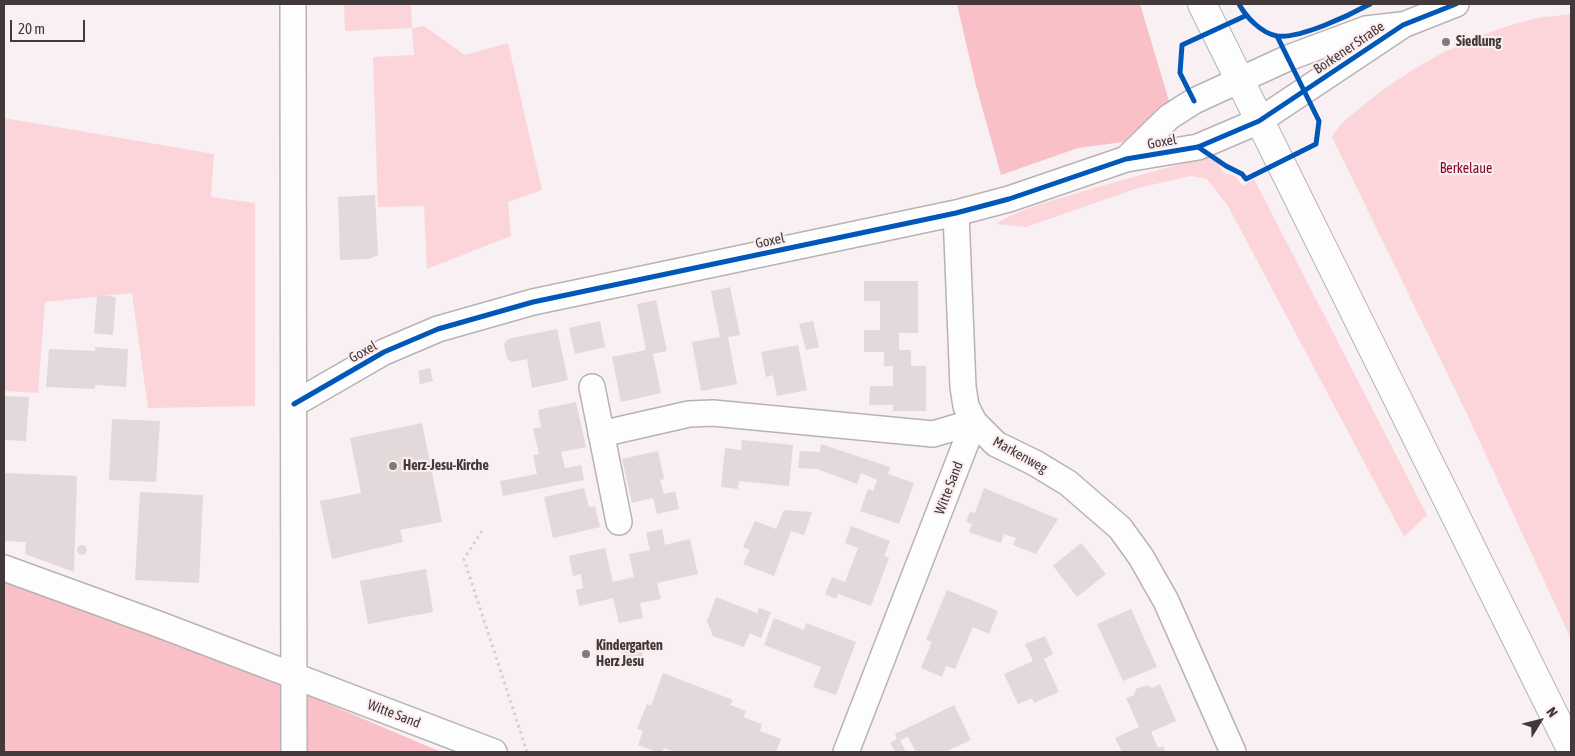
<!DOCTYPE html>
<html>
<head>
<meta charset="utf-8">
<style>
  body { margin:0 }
  #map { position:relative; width:1575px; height:756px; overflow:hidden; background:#f8f0f2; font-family:"Asap Condensed",sans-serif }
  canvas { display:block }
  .frame { position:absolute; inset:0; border:5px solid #42393a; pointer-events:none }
  .north { position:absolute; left:1515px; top:696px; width:50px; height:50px; -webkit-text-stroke:4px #fcedef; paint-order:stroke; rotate:54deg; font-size:14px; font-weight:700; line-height:20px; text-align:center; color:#42393a }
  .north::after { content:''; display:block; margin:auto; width:18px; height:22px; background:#42393a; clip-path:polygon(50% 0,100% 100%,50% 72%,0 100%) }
  .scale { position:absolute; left:10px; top:20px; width:75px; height:22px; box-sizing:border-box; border:2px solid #42393a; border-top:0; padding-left:6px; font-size:15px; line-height:18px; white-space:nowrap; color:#42393a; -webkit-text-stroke:4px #fcedef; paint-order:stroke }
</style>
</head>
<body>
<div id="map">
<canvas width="1575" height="756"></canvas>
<div class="frame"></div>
<div class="north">N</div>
<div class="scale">20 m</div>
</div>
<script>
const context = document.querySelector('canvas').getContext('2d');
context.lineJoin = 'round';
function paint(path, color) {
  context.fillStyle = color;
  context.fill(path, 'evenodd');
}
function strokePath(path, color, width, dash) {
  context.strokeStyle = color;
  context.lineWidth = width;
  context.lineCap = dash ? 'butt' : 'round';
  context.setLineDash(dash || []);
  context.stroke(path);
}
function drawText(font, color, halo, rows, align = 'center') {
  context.font = font + ' "Asap Condensed",sans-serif';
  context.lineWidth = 4.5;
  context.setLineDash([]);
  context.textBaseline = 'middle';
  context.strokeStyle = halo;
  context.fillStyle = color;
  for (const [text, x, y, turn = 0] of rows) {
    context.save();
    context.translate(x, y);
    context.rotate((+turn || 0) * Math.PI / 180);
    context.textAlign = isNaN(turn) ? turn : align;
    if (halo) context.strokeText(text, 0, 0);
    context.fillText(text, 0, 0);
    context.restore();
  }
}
paint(new Path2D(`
  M344,4H411L412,28L424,26L465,55L508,43L542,190L508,202L511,236L427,269L424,206L378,207L373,57L414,55L412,28L345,31Z
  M1571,14V639L1467,414L1332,137C1341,120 1356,112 1370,100C1418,62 1473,34 1533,19C1545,16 1559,16 1571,14Z
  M4,118L214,154L211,197L255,203V406L148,408L132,293L45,302L38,393L4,391Z
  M1215,156L1223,173L1235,176L1243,186L1254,179L1427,515L1404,537L1228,206L1207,179L1191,176L1138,188L1026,227L996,224C1020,209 1047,202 1074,194C1121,180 1167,167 1215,156Z`), '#fbd5da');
paint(new Path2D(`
  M957,4H1140L1169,101L1123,142L1078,148L1001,175L975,82Z
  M4,574L124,617L441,752H4Z`), '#f9c0c8');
paint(new Path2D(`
  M375,195L378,255L369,259L340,260L338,197Z
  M864,281H918V333H899V350H911V366H926V411H893V405H869L870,386H893V366H884V352H864V330H880V301H864Z
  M730,287L740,335L728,337L737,384L701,391L692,342L720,337L711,291Z
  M97,295L116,297L113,335L94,333Z
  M656,300L667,351L653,354L661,393L621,402L612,357L646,350L637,304Z
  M600,321L605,347L575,354L569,328Z
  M813,321L819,347L806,350L799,324Z
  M557,329L568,380L532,388L527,359L513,362L507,359L504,344L508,339Z
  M798,345L807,390L777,396L773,375L766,377L761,352Z
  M95,347L128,349L126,387L95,385V389L46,387L49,349L95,351Z
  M430,368L433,381L420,384L418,371Z
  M4,396L29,397L26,441L4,440Z
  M576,402L586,447L561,452L565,468L581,465L584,480L503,496L500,481L537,474L533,455L539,454L533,429L541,427L538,410Z
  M112,419L160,421L156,482L109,480Z
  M422,423L442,522L400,530L403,542L332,559L320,501L361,493L350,438Z
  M742,440L793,445L789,486L739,481L738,489L721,487L725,448L741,450Z
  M821,444L890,467L888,474L914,483L899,524L860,511L868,489L873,491L877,480L861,473L857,484L817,469L798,468L800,451L820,452Z
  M658,451L664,479L660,480L664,494L675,491L679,509L657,514L653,498L632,503L622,459Z
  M4,473L77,476L74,572L25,554L26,542L4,541Z
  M584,488L589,507L595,506L600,527L553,538L544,497Z
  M984,488L1058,519L1036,554L1013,545L1016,538L1004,534L1001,543L969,532L972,524L966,522L970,512L975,513Z
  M140,492L203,495L199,583L135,580Z
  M784,510L812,512L804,535L791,531L774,576L743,564L750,550L743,547L755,521L776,529Z
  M851,526L890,541L884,556L889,558L871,606L838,594L836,599L825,594L832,577L845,582L858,548L845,543Z
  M662,529L665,545L690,539L698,574L657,583L661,599L640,603L643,618L619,623L613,598L579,606L576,590L583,588L581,574L573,576L569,556L605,548L613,582L634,577L629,554L650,550L646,533Z
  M1081,543L1106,574L1077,597L1053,566Z
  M77 550a5 5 0 1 1 10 0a5 5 0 1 1-10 0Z
  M426,569L433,612L368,624L360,581Z
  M947,590L998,611L989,634L973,627L955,669L946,666L942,677L921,668L932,642L926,640Z
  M716,597L757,613L759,608L771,612L761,638L750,633L744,647L713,636L707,621Z
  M1131,609L1157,667L1123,681L1097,624Z
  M774,618L804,630L806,623L856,642L836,695L813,687L821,667L764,645Z
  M1045,636L1053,654L1044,659L1059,692L1034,703L1032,698L1018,704L1004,674L1033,661L1025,644Z
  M625,646L643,653L639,662L621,654Z
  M663,673L733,700L730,705L746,711L743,717L762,724L760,731L781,739L776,752H676L664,748L662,752H657L638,745L643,731L637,729L647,704L651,706Z
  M1160,684L1176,721L1151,732L1158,748L1163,746L1166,752H1122L1115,738L1139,727L1126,698L1134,695L1136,689L1147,685L1152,688Z
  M954,705L971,740L945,752H916L908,737L900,740L906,752H895L890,743L897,739L895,734Z`), '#e3d8da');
const minor = new Path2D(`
  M293,4L294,752
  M1126,159L1169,117L1194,101L1288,58L1366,29L1401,25
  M592,387L619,522
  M294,404L384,352L438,329L533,302L956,213L1009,199L1126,159L1198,147L1259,121L1403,25L1456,4
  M601,434L689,414L713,413L933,434L974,422L996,444L1035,463L1068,483L1120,528L1141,557L1166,601L1233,752
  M4,568L158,624L494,752
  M846,752L974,422L966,406L963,387L956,213`);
const major = new Path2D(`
  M1202,4L1571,749`);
strokePath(minor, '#b9b2b3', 28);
strokePath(major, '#b9b2b3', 30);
strokePath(new Path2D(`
  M482,531L464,559L527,752`), '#d2d0d0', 3, [2.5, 4]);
strokePath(minor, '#fefdfd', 25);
strokePath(major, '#fefdfd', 28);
strokePath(new Path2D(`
  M1239,4C1246,17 1261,33 1277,36C1300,39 1350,15 1370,4
  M1194,101L1180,73L1182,45L1245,16
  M1198,147L1226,166L1242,174L1246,179L1316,144L1319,121L1277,36
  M294,404L384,352L438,329L533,302L956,213L1009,199L1126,159L1198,147L1259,121L1403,25L1456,4`), '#0057b8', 5);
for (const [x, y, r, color] of [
  [1446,42,5,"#82797a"],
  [393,466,5,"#82797a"],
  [586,654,5,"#82797a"]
]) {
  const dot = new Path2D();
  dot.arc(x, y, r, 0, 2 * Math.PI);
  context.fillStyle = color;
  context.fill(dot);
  strokePath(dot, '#fcedef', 2);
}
drawText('bold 14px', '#42393a', '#fcedef', [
  ["Siedlung",1456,42],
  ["Herz-Jesu-Kirche",403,466],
  ["Kindergarten",596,646],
  ["Herz Jesu",596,662]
], 'left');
drawText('14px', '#42393a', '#fcedef', [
  ["Borkener Straße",1349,48,-34],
  ["Goxel",1162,142,-10],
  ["Goxel",770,241,-12],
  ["Goxel",363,352,-29],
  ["Markenweg",1020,455,29],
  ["Witte Sand",949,488,-69],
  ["Witte Sand",394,714,21]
]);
drawText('14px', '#7f092f', '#fcedef', [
  ["Berkelaue",1466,169]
]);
</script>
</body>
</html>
